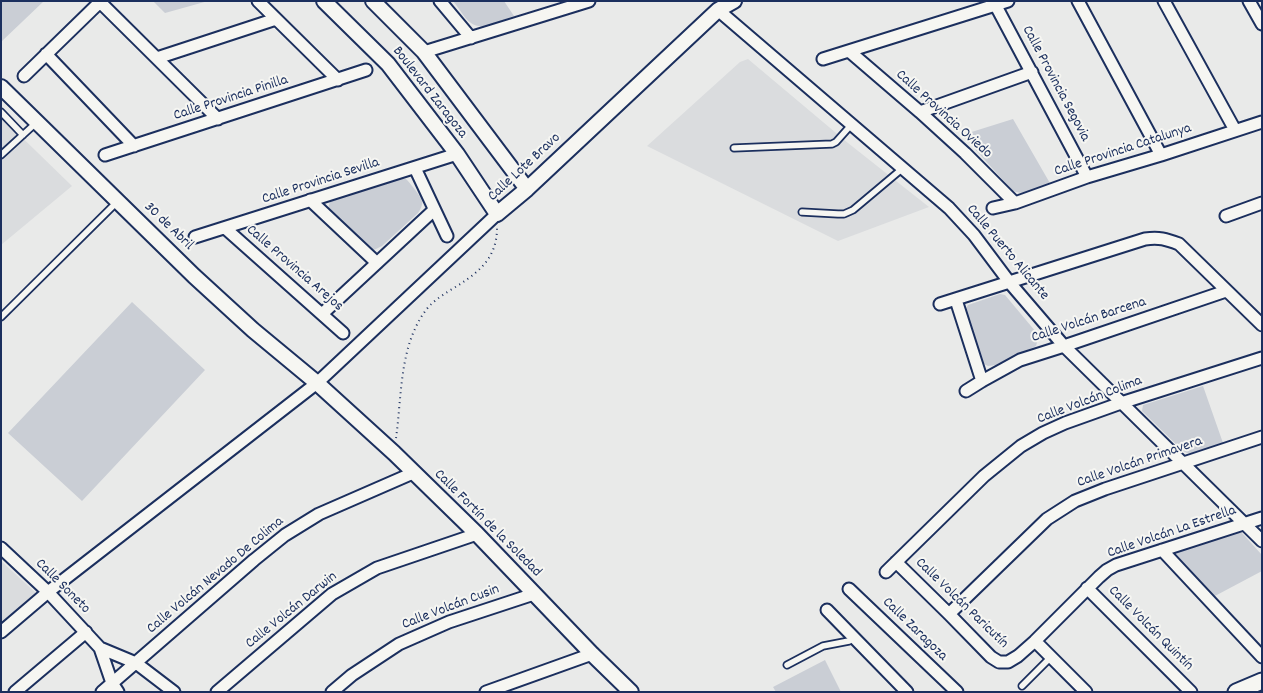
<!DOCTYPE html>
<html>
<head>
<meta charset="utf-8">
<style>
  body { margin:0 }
  #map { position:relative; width:1263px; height:693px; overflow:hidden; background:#e9eae9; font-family:Dekko,sans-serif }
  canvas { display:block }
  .frame { position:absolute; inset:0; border:2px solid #1b2f5e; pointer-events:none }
</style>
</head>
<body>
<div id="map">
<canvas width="1263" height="693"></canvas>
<div class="frame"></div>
</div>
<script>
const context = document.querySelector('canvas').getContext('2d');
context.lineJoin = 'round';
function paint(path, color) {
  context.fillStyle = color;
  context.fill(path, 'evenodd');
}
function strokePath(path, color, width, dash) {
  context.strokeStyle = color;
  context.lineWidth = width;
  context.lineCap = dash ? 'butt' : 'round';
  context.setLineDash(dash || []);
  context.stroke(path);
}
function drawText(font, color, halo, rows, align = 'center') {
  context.font = font + ' Dekko,sans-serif';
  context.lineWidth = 4;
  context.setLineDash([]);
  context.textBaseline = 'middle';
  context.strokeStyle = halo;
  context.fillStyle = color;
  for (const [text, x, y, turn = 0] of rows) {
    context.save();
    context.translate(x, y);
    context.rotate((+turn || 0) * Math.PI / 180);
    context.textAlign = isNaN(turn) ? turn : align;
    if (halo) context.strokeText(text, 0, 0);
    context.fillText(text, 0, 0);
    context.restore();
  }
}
paint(new Path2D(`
  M748,59L848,143L929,207L838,241L647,146L740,62Z
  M1,117L72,186L1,245Z
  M1,561L36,593L1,622Z`), '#dadcde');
paint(new Path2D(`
  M1,1H44L1,42Z
  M153,1H208L165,13Z
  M453,1H504L514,16C501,20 483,32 471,23C464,18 459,8 453,1Z
  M1013,119L1051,185C1039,189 1025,196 1013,191L962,135Z
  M401,179H406C410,183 420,195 422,201C423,205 420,210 418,213L382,246L374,250L370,248L332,216L328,208L330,202L335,197Z
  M1000,294L1005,295L1036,332L1038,339L1036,346L996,365L988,366L982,363L965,310L968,305Z
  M132,302L205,370L82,501L8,433Z
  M1203,386L1223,443L1192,453H1187L1183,451L1142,411L1143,405Z
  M1235,533H1242L1262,555V571L1213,597L1177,560L1174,554L1176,551Z
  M825,660L841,692H776L773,687Z`), '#caced5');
const service = new Path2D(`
  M1,112L23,135
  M734,148L832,144L836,142L852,124
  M1,155L37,122
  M802,212L838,214H844L853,210L903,168
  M1,317L118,201
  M787,665L823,646L849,641L855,638
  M1022,686L1051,657`);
const minor = new Path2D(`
  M258,1L338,80
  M440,1L471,38
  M1078,1L1161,155
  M1164,1L1235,130
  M1249,1L1262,24
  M100,2L218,119
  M996,6L1087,177
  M718,10L949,208L974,235L1010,283L1064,346L1262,541
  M849,51L920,112L965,153L1015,203
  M424,52L589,1
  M46,54L134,146
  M157,58L276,19
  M823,59L1008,1
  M24,76L101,1
  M920,112L1032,72
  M105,155L366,70
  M415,168L447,236
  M310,200L377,263
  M993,208L1015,203L1087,177L1161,155L1262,122
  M1226,216L1262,203
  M225,228L343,333
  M195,237L457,154
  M956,300L982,381
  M940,304L1145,239C1159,237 1166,239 1179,244L1262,325
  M322,314L434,210
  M966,391L982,381L1020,360L1064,346L1226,291
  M1,548L48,592L100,648L112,683L118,692
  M1162,550L1262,657
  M896,562L949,614L991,657L999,662H1008L1018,656L1035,641L1099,577L1107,570L1116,565L1262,518
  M886,572L984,476L1021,446L1043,433L1065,423L1121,403L1262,358
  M1087,588L1191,692
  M849,589L957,692
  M827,610L907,692
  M949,614L1047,519L1075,501L1105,489L1262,437
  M1,632L48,592L317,383L497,214
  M1035,641L1086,692
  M100,648L136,663L174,692
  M15,692L86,632
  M102,692L254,560L285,535L319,514L413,473
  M217,692L332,594L377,568L477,534
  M332,692L352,675L399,644L449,622L534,594
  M486,692L592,654`);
const tertiary = new Path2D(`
  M324,1L388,64L457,154L497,214L527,189L718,10L734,1
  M373,1L424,52L527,189
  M1,87L194,276L253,330L317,383L394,453L477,534L592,654L631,692`);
const secondary = new Path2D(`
  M1236,692L1262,681`);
strokePath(service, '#1b2f5e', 9);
strokePath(minor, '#1b2f5e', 15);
strokePath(tertiary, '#1b2f5e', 18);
strokePath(secondary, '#1b2f5e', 19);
strokePath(new Path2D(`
  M396,438C402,396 399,346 426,310C432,302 441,296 449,291C475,275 497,261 497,228`), '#1b2f5e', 2, [1, 4]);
strokePath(service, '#f6f6f2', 5.5);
strokePath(minor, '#f6f6f2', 11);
strokePath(tertiary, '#f6f6f2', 14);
strokePath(secondary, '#f6f6f2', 15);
drawText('15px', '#1b2f5e', '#f6f6f2', [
  ["Calle Provincia Segovia",1055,84,62],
  ["Boulevard Zaragoza",429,93,52],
  ["Calle Provincia Pinilla",231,99,-18],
  ["Calle Provincia Oviedo",943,115,42],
  ["Calle Provincia Catalunya",1123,151,-18],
  ["Calle Lote Bravo",525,168,-43],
  ["Calle Provincia Sevilla",321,182,-18],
  ["30 de Abril",168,227,44],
  ["Calle Puerto Alicante",1007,253,50],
  ["Calle Provincia Arejos",294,269,41],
  ["Calle Volcán Barcena",1089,321,-18],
  ["Calle Volcán Colima",1090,401,-21],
  ["Calle Volcán Primavera",1140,463,-19],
  ["Calle Fortín de la Soledad",487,524,45],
  ["Calle Volcán La Estrella",1172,533,-19],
  ["Calle Volcán Nevado De Colima",216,576,-40],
  ["Calle Soneto",62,587,45],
  ["Calle Volcán Paricutín",961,604,44],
  ["Calle Volcán Cusin",451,608,-21],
  ["Calle Volcán Darwin",292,611,-39],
  ["Calle Volcán Quintín",1150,629,45],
  ["Calle Zaragoza",914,630,44]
]);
</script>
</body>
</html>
